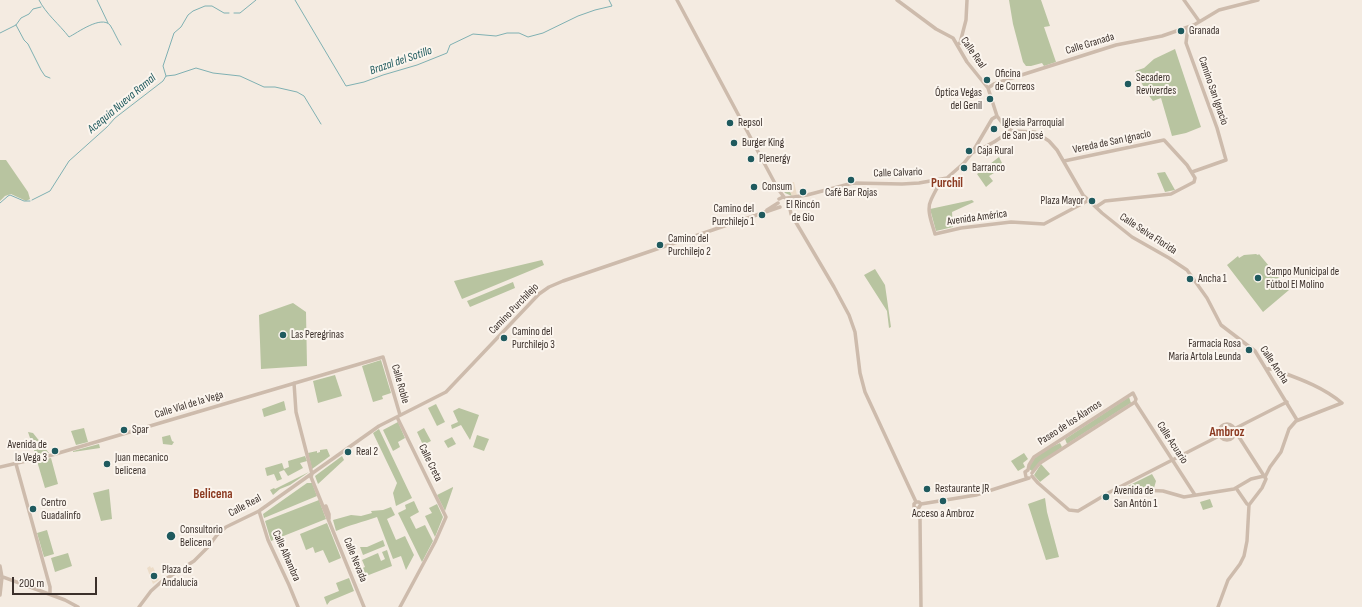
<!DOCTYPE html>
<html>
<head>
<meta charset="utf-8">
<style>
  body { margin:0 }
  #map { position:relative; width:1362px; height:607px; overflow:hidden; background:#f4ebe1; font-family:"Sofia Sans Condensed",sans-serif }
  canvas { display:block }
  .scale { position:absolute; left:12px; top:577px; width:85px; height:18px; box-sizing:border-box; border:2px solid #3b302b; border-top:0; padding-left:5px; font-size:12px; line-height:14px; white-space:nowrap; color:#3b302b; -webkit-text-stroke:3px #fbf5ee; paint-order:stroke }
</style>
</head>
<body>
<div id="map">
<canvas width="1362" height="607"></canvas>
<div class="scale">200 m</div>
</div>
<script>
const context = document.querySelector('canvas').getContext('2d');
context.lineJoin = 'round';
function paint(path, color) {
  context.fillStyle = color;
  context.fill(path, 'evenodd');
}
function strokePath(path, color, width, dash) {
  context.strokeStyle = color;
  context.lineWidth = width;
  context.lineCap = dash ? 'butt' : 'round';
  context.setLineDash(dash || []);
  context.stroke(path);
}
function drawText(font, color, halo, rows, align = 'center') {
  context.font = font + ' "Sofia Sans Condensed",sans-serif';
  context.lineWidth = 4;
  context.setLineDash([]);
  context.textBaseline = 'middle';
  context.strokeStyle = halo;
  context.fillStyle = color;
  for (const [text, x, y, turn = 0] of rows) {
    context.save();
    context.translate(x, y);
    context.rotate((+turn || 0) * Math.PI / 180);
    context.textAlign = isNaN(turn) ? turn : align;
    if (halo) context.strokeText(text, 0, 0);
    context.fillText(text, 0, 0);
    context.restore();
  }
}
paint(new Path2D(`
  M1009,0H1041L1050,26L1044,27L1056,62L1044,66L1042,63L1031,66H1026L1023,62L1013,24Z
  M1175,49L1201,127L1186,133L1172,136L1161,98L1153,101L1147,93L1135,71L1144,68L1154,59Z
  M999,157L1004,167L989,176L993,181L986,187L977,174Z
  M0,160H6L28,192L30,199L26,201L11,194L5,196L0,201Z
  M1165,172L1175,190L1165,192L1157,173Z
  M787,184L792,196L785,193L781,187Z
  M972,200L974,202L952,212L953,227L936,231L930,209Z
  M1256,254L1258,255L1259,254L1289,290L1263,312L1227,265L1238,256L1239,258L1244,255Z
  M542,260L544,265L462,299L454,281Z
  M875,269L885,285L891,327L889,328L887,311L864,275Z
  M513,282L515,288L470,307L467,301Z
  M293,303L306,312L307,366L261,369L259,315Z
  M381,360L391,393L382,396L383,399L373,402L362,366Z
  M335,375L342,396L318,403L313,381Z
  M1129,397L1131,403L1067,444L1065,439Z
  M284,401L286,410L264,417L262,409Z
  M436,404L445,422L437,426L428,408Z
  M459,408L479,415L470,440L461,425L452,429L451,425L458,422L453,411Z
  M398,422L405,438L398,442L400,447L393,451L383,430Z
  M84,428L88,442L76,445L71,431Z
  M424,428L431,441L423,445L417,432Z
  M379,429L412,498L396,506L393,493L397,483L373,433Z
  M28,432L33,433L49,453L36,456Z
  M170,435L172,441L174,442L172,445L163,444L162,437Z
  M477,435L489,439L484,451L473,447Z
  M452,437L456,444L448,448L444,441Z
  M1060,443L1062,447L1032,471L1029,469C1031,456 1049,448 1060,443Z
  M99,444L100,448L73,452V451Z
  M327,449L330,456L312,469L308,453L317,451V453L320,452V450Z
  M1024,453L1028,459L1023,463L1025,467L1018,471L1011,461Z
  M305,456L307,461L300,463L303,468L288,476L284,470L279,472L282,479L277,481L274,474L267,476L265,468L282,463L284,469L289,467L288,461Z
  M342,456L344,460L318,484L315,476Z
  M51,458L58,484L45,488L37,461Z
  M1041,464L1050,474L1040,482L1034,475Z
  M309,472L290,485L280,489L273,495L270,490L274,488L275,489Z
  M1152,474L1156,481L1154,488L1128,487V486Z
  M307,483H312L317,496L264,518L263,514Z
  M453,487V488L445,511L437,495Z
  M109,489L112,519L101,521L93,493Z
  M1045,498L1047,512L1059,557L1046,560L1028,504Z
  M1210,499L1213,507L1203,510L1200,502Z
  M319,500L326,519L271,541L265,521Z
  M414,501L419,512L410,517L416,529L425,525L433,541L422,562L398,513L406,509L405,505Z
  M437,504L443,517L435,537L425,516L432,513L429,508Z
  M391,507L395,515L387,519L396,540L405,536L414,555L406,570L401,556L393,559L377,517C363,522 349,525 336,531L333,520L351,515L361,516L372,513L371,511L383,510Z
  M327,523L341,558L329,563L323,550L315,553L313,547L306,550L300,534Z
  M47,530L54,554L44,557L37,533Z
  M383,540L385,546L363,555L360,547H367Z
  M387,550L392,566L361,578L358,570L365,567L362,560L378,553L381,561L385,559L382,552Z
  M68,553L72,566L55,572L51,558Z
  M349,578L354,591L330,601L327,605L324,597L339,591L336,583Z`), '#b8c4a0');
paint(new Path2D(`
  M794,182L797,195L792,196L787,184Z
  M150,566L151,568L153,567L159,580L153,584L147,568Z`), '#ecdcc8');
strokePath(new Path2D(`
  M39,0C46,14 59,24 69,37C77,33 101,15 110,25C114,31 117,39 121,45
  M97,0L108,23
  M295,0L346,86L364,82L383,75L417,65L447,53L450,45L473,34L496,36L507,33H519L528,37L543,33L578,16L595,10L612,6L609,0
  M234,13H240L256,0
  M16,25L24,40L28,44L41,70L45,76L50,78
  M0,33L16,25L21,18L29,14L33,9L41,7
  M166,76L163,66L174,33L181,27L188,15L193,11L205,6H212L224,13H229
  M32,200L50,191L69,161L107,127L115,118L163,81L166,76L175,75L196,68L213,73L240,76L264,87H275L297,92L304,96L321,124
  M0,203L8,196L10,195L24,201H30`), '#7fb0b2', 1);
strokePath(new Path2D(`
  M677,0L778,189L784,197
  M897,0L936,29L953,38L967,62L988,88L997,116L1006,128L1013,131L1035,132L1049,141L1057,150L1083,195L1102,213L1132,237L1169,258L1187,270L1207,298L1221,325L1255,351L1297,420
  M1184,0L1199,21
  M1188,27L1186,43L1217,128L1226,160L1192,172
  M957,45L960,43L966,20L967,0
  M988,88L994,84L1012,78L1116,45L1162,36L1188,27L1194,25L1219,10L1258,0
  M972,153C986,147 1000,140 1010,130
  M1064,161L1164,140L1187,165L1195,178L1194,182L1171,194L1105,201L1096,207
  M941,180C938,187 934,193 931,200C926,210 932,223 935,234L961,228L1011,222L1044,224L1089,200
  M787,198L807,195L853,183L902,184L919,183L947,178L964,163L972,153L992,119L997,116
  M779,199L783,197L788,199L791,214L834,287L849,315L855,332L860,373L865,392L916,502H919L921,504
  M767,210L778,203
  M294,383L296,412L312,474
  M1135,402L1195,495
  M397,417L446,517L435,542L400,607
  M1219 432a8 8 0 1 1 16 0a8 8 0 1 1-16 0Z
  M1234,429L1287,402
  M1235,435L1239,437L1266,479L1262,488L1249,505
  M16,464L50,587V594
  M0,467L52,455L383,357L400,415
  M1032,473L1040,463L1135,402
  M312,474L311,477L364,607
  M1032,476L1038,483L1069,510L1078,511L1110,492L1219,436
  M1026,477L1025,472L1028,470L1029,465L1034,457L1133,393L1136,399L1135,402
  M1265,477L1270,467L1281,452L1289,429L1296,421L1342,403C1324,388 1303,380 1281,372C1277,371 1271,368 1267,369
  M1122,487L1124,489L1163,491L1184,497L1234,489L1251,479L1264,476
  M1236,488L1247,504L1249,505
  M916,502L914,504V507L918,509
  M921,504L976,495L1029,478
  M921,504L918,509L920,518L921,607
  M326,506L329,514V519
  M259,511L268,540L289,585L298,607
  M0,566L2,577L0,595
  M0,576L65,600L78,607
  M139,607L151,591L161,582L194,561L208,547L217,535L226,527L259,511L379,426L446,392L539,294L549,287L563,281L780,207
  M1218,607L1228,580L1240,564L1244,556L1247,541L1249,505`), '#cdbbac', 3.5);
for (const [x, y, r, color] of [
  [1181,31,4,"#1f5a5e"],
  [987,80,4,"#1f5a5e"],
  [1128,84,4,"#1f5a5e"],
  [990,99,4,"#1f5a5e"],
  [730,123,4,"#1f5a5e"],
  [994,129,4,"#1f5a5e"],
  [734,143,4,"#1f5a5e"],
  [969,151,4,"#1f5a5e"],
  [751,159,4,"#1f5a5e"],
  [964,168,4,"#1f5a5e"],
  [851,180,4,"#1f5a5e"],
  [754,187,4,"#1f5a5e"],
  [803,192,4,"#1f5a5e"],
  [1092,201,4,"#1f5a5e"],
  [762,215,4,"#1f5a5e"],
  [660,245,4,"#1f5a5e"],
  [1258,278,4,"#1f5a5e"],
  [1190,279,4,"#1f5a5e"],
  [283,335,4,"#1f5a5e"],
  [504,338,4,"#1f5a5e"],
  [1249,350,4,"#1f5a5e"],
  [124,430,4,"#1f5a5e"],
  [55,451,4,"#1f5a5e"],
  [348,452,4,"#1f5a5e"],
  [107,464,4,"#1f5a5e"],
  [927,489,4,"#1f5a5e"],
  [1106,497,4,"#1f5a5e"],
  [943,501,4,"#1f5a5e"],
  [33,509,4,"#1f5a5e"],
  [171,536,5,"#1f5a5e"],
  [154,576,4,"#1f5a5e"]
]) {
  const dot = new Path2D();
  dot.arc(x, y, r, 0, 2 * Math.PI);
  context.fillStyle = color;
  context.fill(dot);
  strokePath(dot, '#fbf5ee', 1.5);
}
drawText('11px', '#3b302b', '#fbf5ee', [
  ["Granada",1189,31],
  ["Oficina",995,74],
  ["de Correos",995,87],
  ["Secadero",1136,78],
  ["Reviverdes",1136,91],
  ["Óptica Vegas",982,93,"right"],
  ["del Genil",982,106,"right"],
  ["Repsol",738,123],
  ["Iglesia Parroquial",1002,123],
  ["de San José",1002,136],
  ["Burger King",742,143],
  ["Caja Rural",977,151],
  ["Plenergy",759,159],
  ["Barranco",972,168],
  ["Consum",762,187],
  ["Café Bar Rojas",851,193,"center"],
  ["Plaza Mayor",1084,201,"right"],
  ["El Rincón",803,205,"center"],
  ["de Gio",803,218,"center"],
  ["Camino del",754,209,"right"],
  ["Purchilejo 1",754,222,"right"],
  ["Camino del",668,239],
  ["Purchilejo 2",668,252],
  ["Campo Municipal de",1266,272],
  ["Fútbol El Molino",1266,285],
  ["Ancha 1",1198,279],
  ["Camino del",512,332],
  ["Purchilejo 3",512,345],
  ["Las Peregrinas",291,335],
  ["Farmacia Rosa",1241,344,"right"],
  ["María Artola Leunda",1241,357,"right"],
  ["Spar",132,430],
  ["Avenida de",47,445,"right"],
  ["la Vega 3",47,458,"right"],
  ["Real 2",356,452],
  ["Juan mecanico",115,458],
  ["belicena",115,471],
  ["Restaurante JR",935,489],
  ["Avenida de",1114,491],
  ["San Antón 1",1114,504],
  ["Centro",41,503],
  ["Guadalinfo",41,516],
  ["Acceso a Ambroz",943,514,"center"],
  ["Consultorio",180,530],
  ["Belicena",180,543],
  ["Plaza de",162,570],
  ["Andalucía",162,583]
], 'left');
drawText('11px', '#3b302b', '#fbf5ee', [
  ["Calle Granada",1090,44,-17],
  ["Calle Real",973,53,55],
  ["Camino San Ignacio",1213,91,71],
  ["Vereda de San Ignacio",1112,142,-12],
  ["Calle Calvario",898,173,-2],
  ["Avenida América",977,218,-8],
  ["Calle Selva Florida",1148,234,33],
  ["Camino Purchilejo",514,309,-46],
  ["Calle Ancha",1274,365,56],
  ["Calle Roble",400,384,74],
  ["Calle Vial de la Vega",189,405,-17],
  ["Paseo de los Álamos",1070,423,-33],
  ["Calle Acuario",1172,443,57],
  ["Calle Creta",430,463,64],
  ["Calle Real",245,506,-28],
  ["Calle Alhambra",286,556,66],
  ["Calle Nevada",355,560,68]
]);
drawText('italic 12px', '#1f5a5e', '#fbf5ee', [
  ["Brazal del Sotillo",401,61,-19],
  ["Acequia Nueva Ramal",122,104,-40]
]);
drawText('bold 13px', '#8c3b22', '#fbf5ee', [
  ["Purchil",947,184],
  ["Ambroz",1227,433],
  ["Belicena",213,495]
]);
</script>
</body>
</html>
